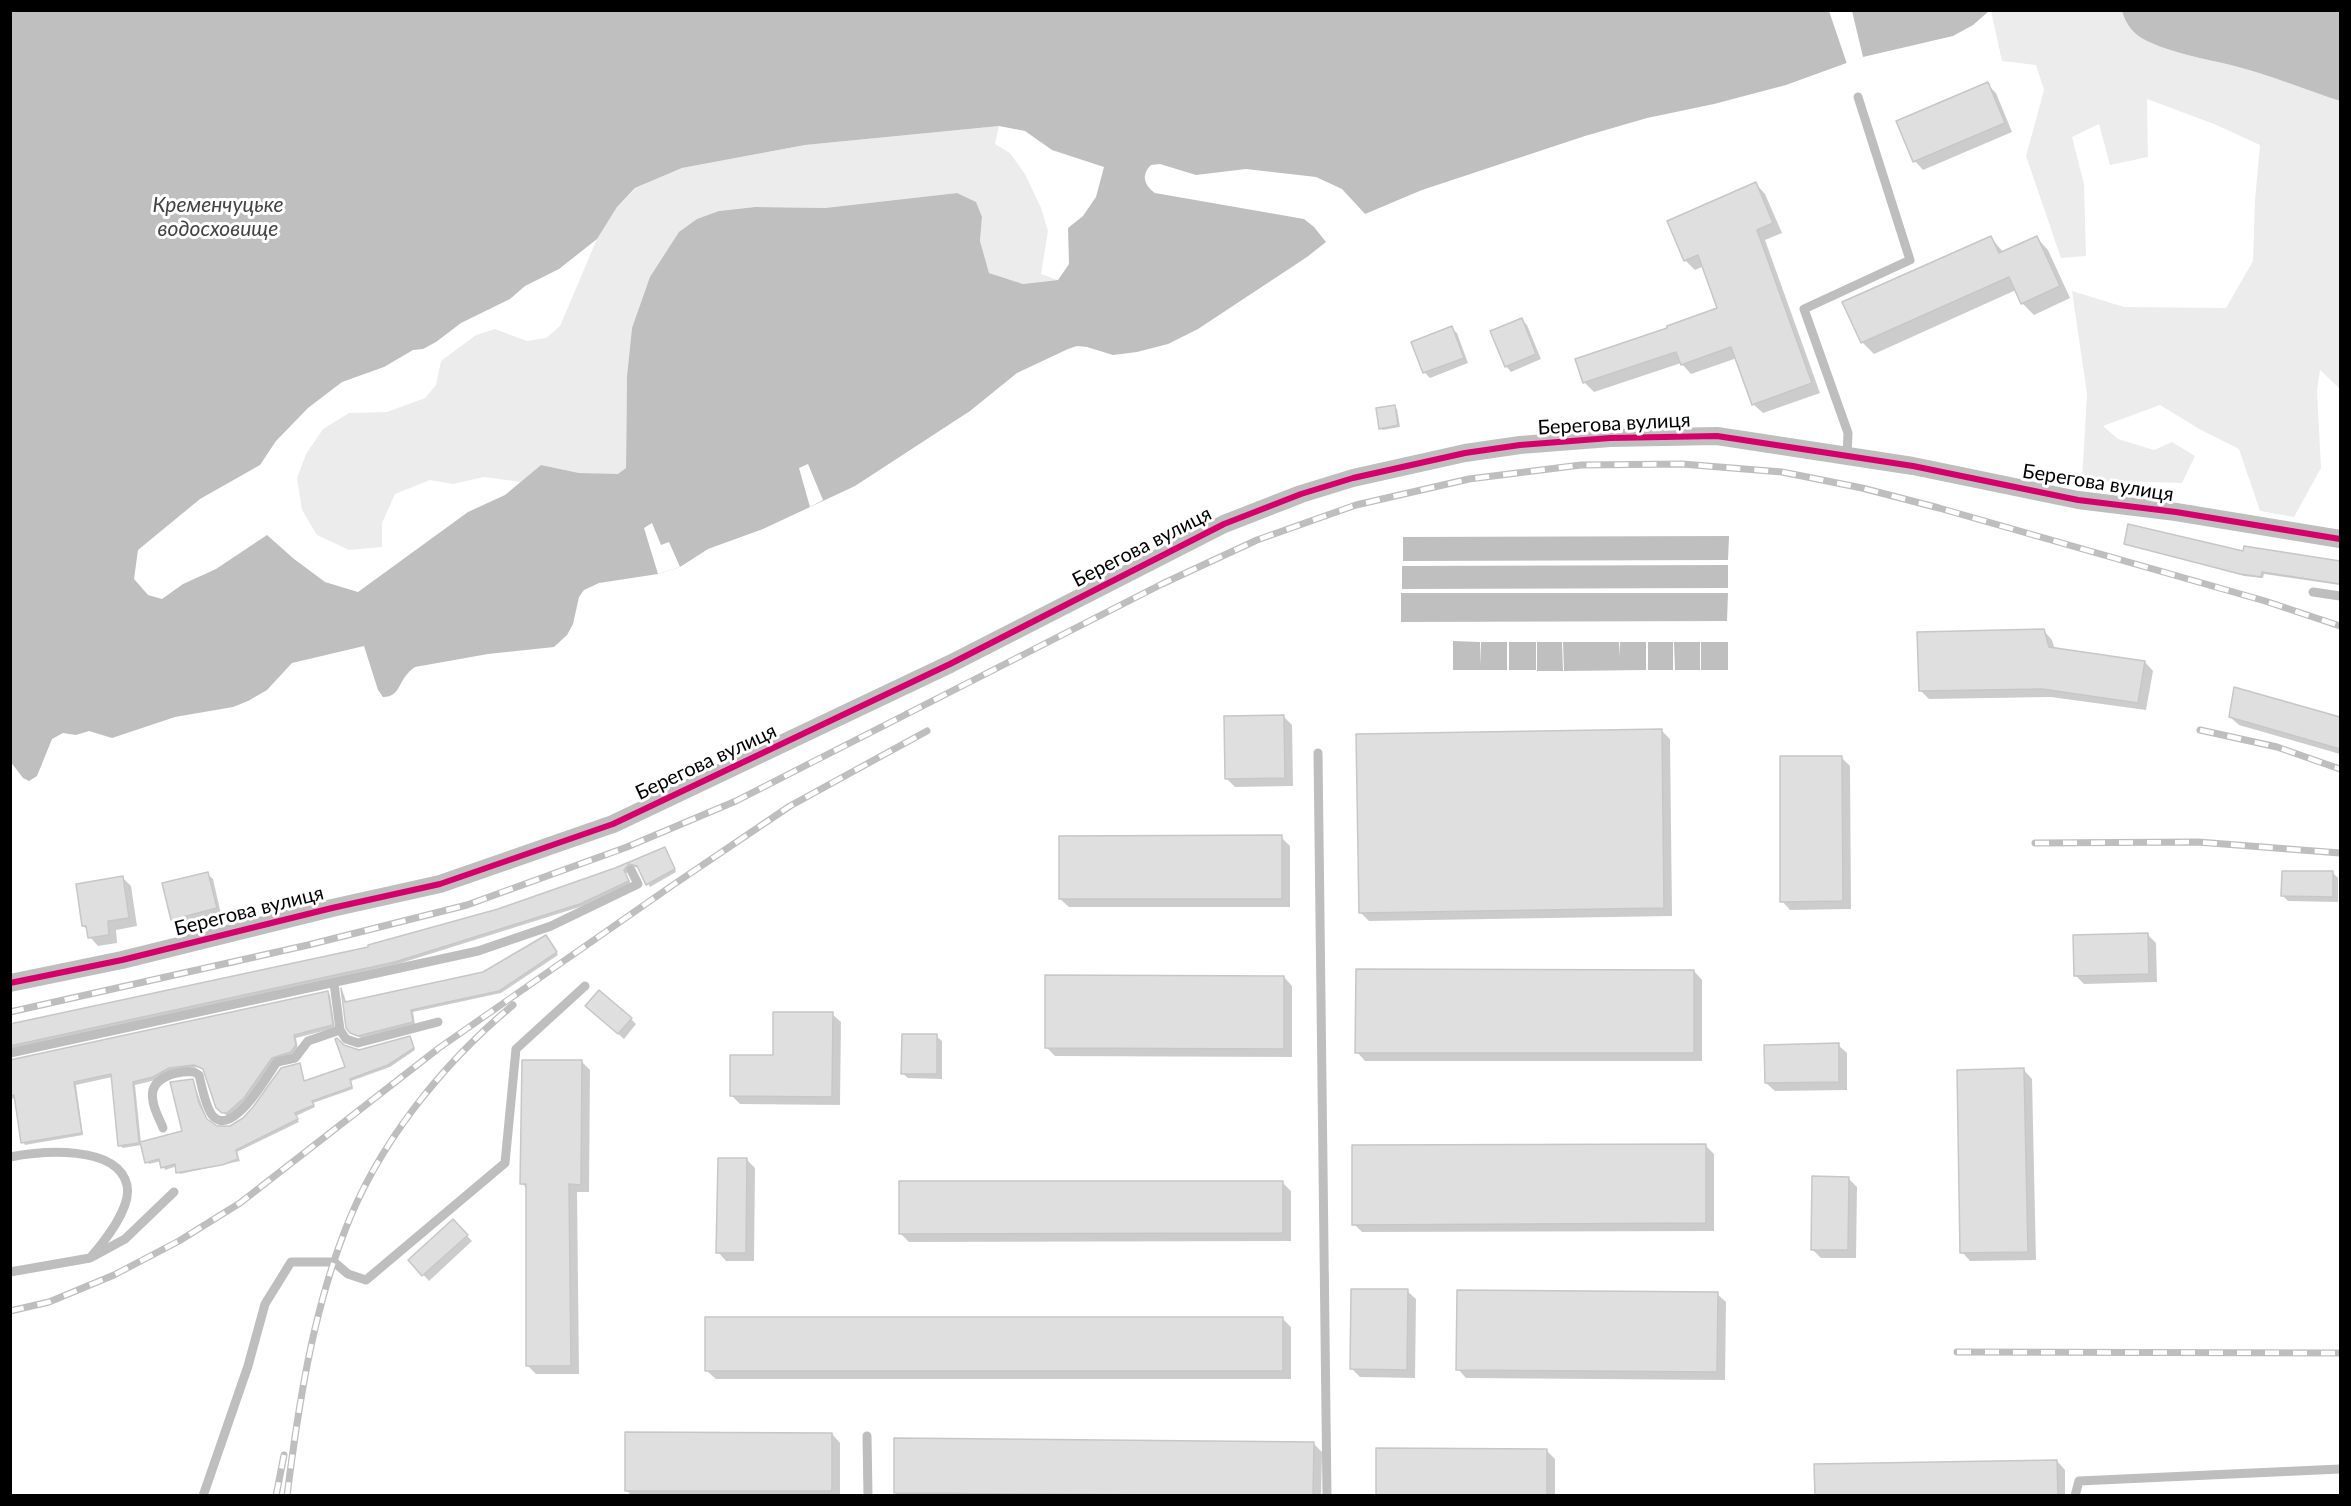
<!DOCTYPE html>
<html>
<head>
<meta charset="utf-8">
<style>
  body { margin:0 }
  #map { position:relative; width:2351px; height:1506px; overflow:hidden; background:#fff; font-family:Lato,sans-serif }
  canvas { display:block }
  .frame { position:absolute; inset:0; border:12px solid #000; pointer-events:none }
</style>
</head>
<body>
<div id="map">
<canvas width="2351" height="1506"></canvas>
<div class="frame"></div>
</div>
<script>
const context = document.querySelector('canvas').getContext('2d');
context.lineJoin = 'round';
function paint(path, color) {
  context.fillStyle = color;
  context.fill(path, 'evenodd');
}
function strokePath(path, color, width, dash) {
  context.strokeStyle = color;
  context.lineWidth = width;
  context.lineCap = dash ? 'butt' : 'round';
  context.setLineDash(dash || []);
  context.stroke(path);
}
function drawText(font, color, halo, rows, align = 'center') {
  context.font = font + ' Lato,sans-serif';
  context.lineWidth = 6;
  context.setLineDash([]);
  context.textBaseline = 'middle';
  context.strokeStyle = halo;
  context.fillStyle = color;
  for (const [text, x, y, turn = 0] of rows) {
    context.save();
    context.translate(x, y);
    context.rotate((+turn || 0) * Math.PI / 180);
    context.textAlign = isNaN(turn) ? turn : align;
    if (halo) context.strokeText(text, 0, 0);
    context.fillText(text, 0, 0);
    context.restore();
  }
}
paint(new Path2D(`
  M1991,11H2122C2126,25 2134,35 2147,41C2179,56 2216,60 2249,70C2280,79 2310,91 2340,101V389L2320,370L2317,390L2321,468L2294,517L2260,511L2239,449L2201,430L2160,405L2103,426L2118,439L2154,450L2172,442L2195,456L2182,483L2082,480L2087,394L2072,291L2124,307L2226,308L2253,261L2255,200L2260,145L2214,124L2147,99L2148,157L2110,165L2099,124L2072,137L2084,184L2086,256L2061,258L2026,156L2044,90L2036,65L2002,61Z
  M999,126L995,144L1010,153L1025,174L1041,208L1048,231L1041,274L1058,280L1023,284L989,273L980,241L982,217L957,193L825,208L755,207L719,211L632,328L627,376L626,469L618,475L579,473L541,465L521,482L484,477L453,484L430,480L395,494L382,523V547L349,550L317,535L302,510L297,478L306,454L323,429L349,413L387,412L425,398L436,385L441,361L476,335L495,329L527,341L546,338L560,326L597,239L617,207L636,188L682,168L805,145Z`), '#ececec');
paint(new Path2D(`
  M10,11H1989L1973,25L1953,36L1863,57L1786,85L1714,104L1647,118L1585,136L1422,190L1365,214L1342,189L1316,177L1246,169L1196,175L1160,164L1151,165C1141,175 1144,185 1155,193L1304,219L1314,227L1326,242L1307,257L1198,329L1168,344L1137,352L1113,355L1087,347L1077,346L1068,349L1017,373L970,411L855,486L763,529L708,549L680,567L658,574L599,583L584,590L579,597L573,624L567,635L554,647L488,654L415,667C397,679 402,697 383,697L378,690L364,646L292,663L267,690L248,701L233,707L175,717L112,738L89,731L76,735L63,733L52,739L37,776L29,781L23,778L10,761ZM999,126L1025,131L1052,150L1104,167L1096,197L1083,216L1068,228L1069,264L1058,280L1023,284L989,273L980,241L982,217L976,202L957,193L825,208L755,207L719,211L697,219L679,232L650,277L632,328L627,376L626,468L618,474L579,473L541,465L505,495L468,512L358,592L325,582L294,559L267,535L216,569L183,584L162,599L148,595L134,579L138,550L200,499L260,465L276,441L308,408L342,382L384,367L413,350L423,349L436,342L461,323L510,299L525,286L559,269L597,239L617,207L635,188L682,168L805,145Z
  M2122,11H2340V101C2310,91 2280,79 2249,70C2216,60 2179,56 2147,41C2134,35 2126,25 2122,11Z
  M1729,536L1728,560L1403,561V537Z
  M1728,565V588L1402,589V566Z
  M1401,593H1728L1727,621L1401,622Z
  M1453,641L1480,642V666L1481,642H1507V670H1453Z
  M1509,642H1536V670H1509Z
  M1537,642H1562L1563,671H1537Z
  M1563,642H1619L1620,657V642H1646V670L1564,671Z
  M1648,642H1673V670H1648Z
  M1674,642H1700V670H1675Z
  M1701,642H1728V670H1701Z`), '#bfbfbf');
paint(new Path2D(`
  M1829,11H1852L1863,57L1847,64Z
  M808,464L823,500L810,507L799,468Z
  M652,523L661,545L669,542L680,567L658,574L644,528Z`), '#fff');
paint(new Path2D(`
  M1987,84L1996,93L2012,132L1923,170L1915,161Z
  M1756,184L1765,194L1782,233L1765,240L1820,393L1763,413L1753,404L1737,358L1691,374L1681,363L1594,392L1584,382L1669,329L1719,309L1704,266L1695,270L1686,261L1669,221Z
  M1991,238L2004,253L2037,238L2048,250L2070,298L2034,315L2022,303L2016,290L1874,354L1862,342Z
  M1522,320L1527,325L1541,359L1511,372L1506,366Z
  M1451,328L1457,333L1468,363L1430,378L1424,372Z
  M1394,407L1397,409L1400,427L1383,430L1380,428Z
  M2126,543L2244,553L2246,548L2340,562V585L2264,574L2263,578L2244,576Z
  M2044,631L2052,640L2055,650L2145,662L2153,671L2146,710L2051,697L1929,699L1920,690Z
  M2236,688L2340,718V754L2239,725L2230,717Z
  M1283,716L1292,725L1293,786L1235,787L1226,778Z
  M1661,730L1670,739L1672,916L1369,921L1360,912Z
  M1842,758L1850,766L1851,909L1790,910L1782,901Z
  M1281,837L1290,846V907H1069L1060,899Z
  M665,849L676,872L650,887L639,868L631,866L626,874L631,884L583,906L398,964L10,1049V1027L370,948L498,910L616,870Z
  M2332,872L2338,878V902L2288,901L2283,896Z
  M207,874L213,879L221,914L178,924L172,919Z
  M122,877L131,886L137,926L116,930L117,943L98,946L90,937L88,930L83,926Z
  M2148,935L2156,943L2157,982L2084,984L2075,975Z
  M548,939L558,955L501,993L413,1012L415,1024L361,1038L354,1035L348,1027L344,993L346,1003L484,974Z
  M1694,971L1702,980V1061H1365L1357,1052Z
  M1284,977L1292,986V1057L1055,1056L1046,1047Z
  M328,992L330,995L335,1028L296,1038L298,1049L294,1054L275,1060L246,1101L230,1115H226L217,1107L205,1071L198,1067L172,1070L156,1080L135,1085L141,1143L184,1132L193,1081L208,1122L217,1128L231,1127L244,1119L299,1064L305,1083L346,1068L343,1047L359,1051L410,1038L412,1040L415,1050L390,1067L351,1081L353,1089L313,1103L315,1107L296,1116L299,1122L237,1152L240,1161L180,1174L177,1166L165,1170L161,1161L149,1164L142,1145L123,1148L120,1146L112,1077L76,1085L83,1135L25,1145L23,1142L16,1098L10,1099V1061Z
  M593,1011L631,1019L636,1024L624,1039Z
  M832,1014L841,1022L840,1105L740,1104L731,1095L774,1056Z
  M936,1036L942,1041V1079L908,1078L902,1073Z
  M1838,1045L1847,1053V1090L1775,1091L1766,1083Z
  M582,1062L590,1070L589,1192H577L579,1374H536L528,1366L527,1189L522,1183Z
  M2024,1070L2032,1079L2036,1260L1970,1261L1962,1252Z
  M1706,1146L1714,1154V1231L1362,1232L1354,1224Z
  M747,1160L755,1168L754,1261H726L718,1252Z
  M1848,1178L1857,1187L1856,1258H1821L1812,1249Z
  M1282,1182L1291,1191V1241L909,1242L900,1233Z
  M453,1221L472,1241L429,1281L410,1260Z
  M1407,1291L1416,1299L1415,1378L1360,1377L1352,1369Z
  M1717,1294L1726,1302L1725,1380L1466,1378L1458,1369Z
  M1282,1318L1291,1327V1379H716L707,1371Z
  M832,1434L840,1443V1496H632L626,1490Z
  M1313,1443L1322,1452L1321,1496H899L895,1492Z
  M1547,1451L1555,1459V1496H1377Z
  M2057,1461L2065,1470V1496H1816Z`), '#0003');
const building = new Path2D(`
  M1988,82L2005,123L1913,162L1896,121Z
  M1756,182L1773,223L1757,230L1812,383L1752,405L1731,347L1681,365L1676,352L1583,383L1575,359L1667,328V326L1717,308L1698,255L1684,261L1667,221Z
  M1991,236L1999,253L2037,236L2060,286L2021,304L2009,277L1861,343L1842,302Z
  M1522,318L1536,354L1505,367L1490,331Z
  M1452,326L1464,358L1423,373L1411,342Z
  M1395,405L1398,425L1379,429L1376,408Z
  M2128,524L2243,551L2244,546L2340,561V584L2262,572L2261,577L2240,574L2124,544Z
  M2044,629L2049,647L2145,661L2138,703L2042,689L1919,691L1917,632Z
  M2234,687L2340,717V749L2229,717Z
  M1284,715L1285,778L1225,779L1224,716Z
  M1662,729L1664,908L1359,913L1356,734Z
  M1780,756H1842L1843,901L1780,902Z
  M1282,835V899H1059V836Z
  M665,847L675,869L646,885L637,866L629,864L624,870L629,881L580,904L395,962L10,1046V1024L368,947V945L498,909L615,868Z
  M2282,871H2333V897L2281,896Z
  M208,872L217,908L171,920L162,883Z
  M123,876L129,918L108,921L109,935L88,938L86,926H82L76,884Z
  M2148,933L2149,974L2074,976L2073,935Z
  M546,935L557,952L499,991L411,1010L413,1022L358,1036L350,1033L346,1028L341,988L345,1002L483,972Z
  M1356,969L1694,970V1053H1355Z
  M1045,975L1284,976V1049L1045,1048Z
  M599,990L632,1018L618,1034L585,1006Z
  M328,991L333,1025L294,1035L296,1045L291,1052L272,1058L244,1098L227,1113H222L216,1108L203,1069L194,1065L169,1068L153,1077L133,1082L139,1143L118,1146L111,1074L74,1082L82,1133L21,1143L14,1095L10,1096V1060Z
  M773,1012H833L832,1097L730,1096V1055H773Z
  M902,1034H937V1074H901Z
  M410,1036L414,1048L388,1065L350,1079L352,1087L312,1101L314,1105L295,1113L298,1119L236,1150L238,1159L222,1165L176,1173L175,1164L161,1168L159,1159L145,1163L140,1142L182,1131L170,1082L193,1079L199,1103L207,1119L217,1126H230L243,1118L253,1107L281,1068L300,1063L304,1081L345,1067L335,1039L337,1038L344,1045L359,1050Z
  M1839,1043V1082L1765,1083L1764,1045Z
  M522,1060H582L581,1185L569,1184L571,1366H526V1184H520Z
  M2024,1068L2028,1252L1960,1253L1957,1070Z
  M1706,1144V1223L1352,1225V1145Z
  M718,1158H747L746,1253H716Z
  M1812,1176L1849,1177L1848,1250H1811Z
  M899,1181H1283V1233L899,1234Z
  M453,1219L468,1235L422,1276L408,1260Z
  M1351,1289H1408L1407,1370L1350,1369Z
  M1457,1290L1718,1292L1717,1372L1456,1370Z
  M705,1317H1283V1371H705Z
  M625,1432L832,1433V1491H625Z
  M894,1438L1314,1442L1313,1496L894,1493Z
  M1376,1448L1547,1449V1496H1376Z
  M2057,1460L2058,1496H1815L1814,1464Z`);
paint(building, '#dfdfdf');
strokePath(building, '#c7c7c7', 1.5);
strokePath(new Path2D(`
  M1847,456L1848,433L1804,309L1910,260L1858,97
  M2313,592L2340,596
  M1318,753L1327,1496
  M340,1030L346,1039L358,1043L438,1022
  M10,1053L478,951L551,926L638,884L631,870
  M163,1128C160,1120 154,1110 153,1101C148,1077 176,1071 194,1072L199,1075C202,1087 205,1105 212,1115C232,1140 268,1074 277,1062L295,1058L308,1041L340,1030L334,983
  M10,1157C41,1151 117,1144 127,1185C132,1207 104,1242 90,1258
  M10,1272L90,1258L125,1239L174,1192
  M867,1436L868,1496
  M203,1496L248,1366L265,1304L291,1262H334L348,1274L366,1280L505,1163L516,1049L585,986
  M2075,1496L2079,1481L2340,1469`), '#bebebe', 9);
strokePath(new Path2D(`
  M10,983L122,960L332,908L440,884L613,824L950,664L1224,524L1301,494L1353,478L1465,453L1520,445L1610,438L1717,436L1913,466L2078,500L2176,512L2340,539`), '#bebebe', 18);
const rail = new Path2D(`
  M2200,730L2277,747L2340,769
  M2035,843L2198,842L2340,853
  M10,1012L308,945L467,905L627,847L736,801L1162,584L1257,540L1356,505L1469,479L1581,465L1682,464L1782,472L1862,488L1939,508L2265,601L2340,626
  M10,1311L49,1302L114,1275L179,1241L240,1203L439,1048L670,887L790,806L927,731
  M1957,1352L2340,1353
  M276,1496L284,1455
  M287,1496C298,1408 312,1316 344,1233C377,1145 441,1065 513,1005`);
strokePath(rail, '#bebebe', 7);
strokePath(rail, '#fff', 4.5, [14]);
strokePath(new Path2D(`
  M10,983L122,960L332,908L440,884L613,824L950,664L1224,524L1301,494L1353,478L1465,453L1520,445L1610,438L1717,436L1913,466L2078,500L2176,512L2340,539`), '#d6006c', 6);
drawText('20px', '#000', '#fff', [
  ["Берегова вулиця",1614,424,-3],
  ["Берегова вулиця",2098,483,9],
  ["Берегова вулиця",1142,547,-27],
  ["Берегова вулиця",706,762,-25],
  ["Берегова вулиця",249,911,-14]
]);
drawText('italic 21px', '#444', '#fff', [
  ["Кременчуцьке",218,205],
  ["водосховище",218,229]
]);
</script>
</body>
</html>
